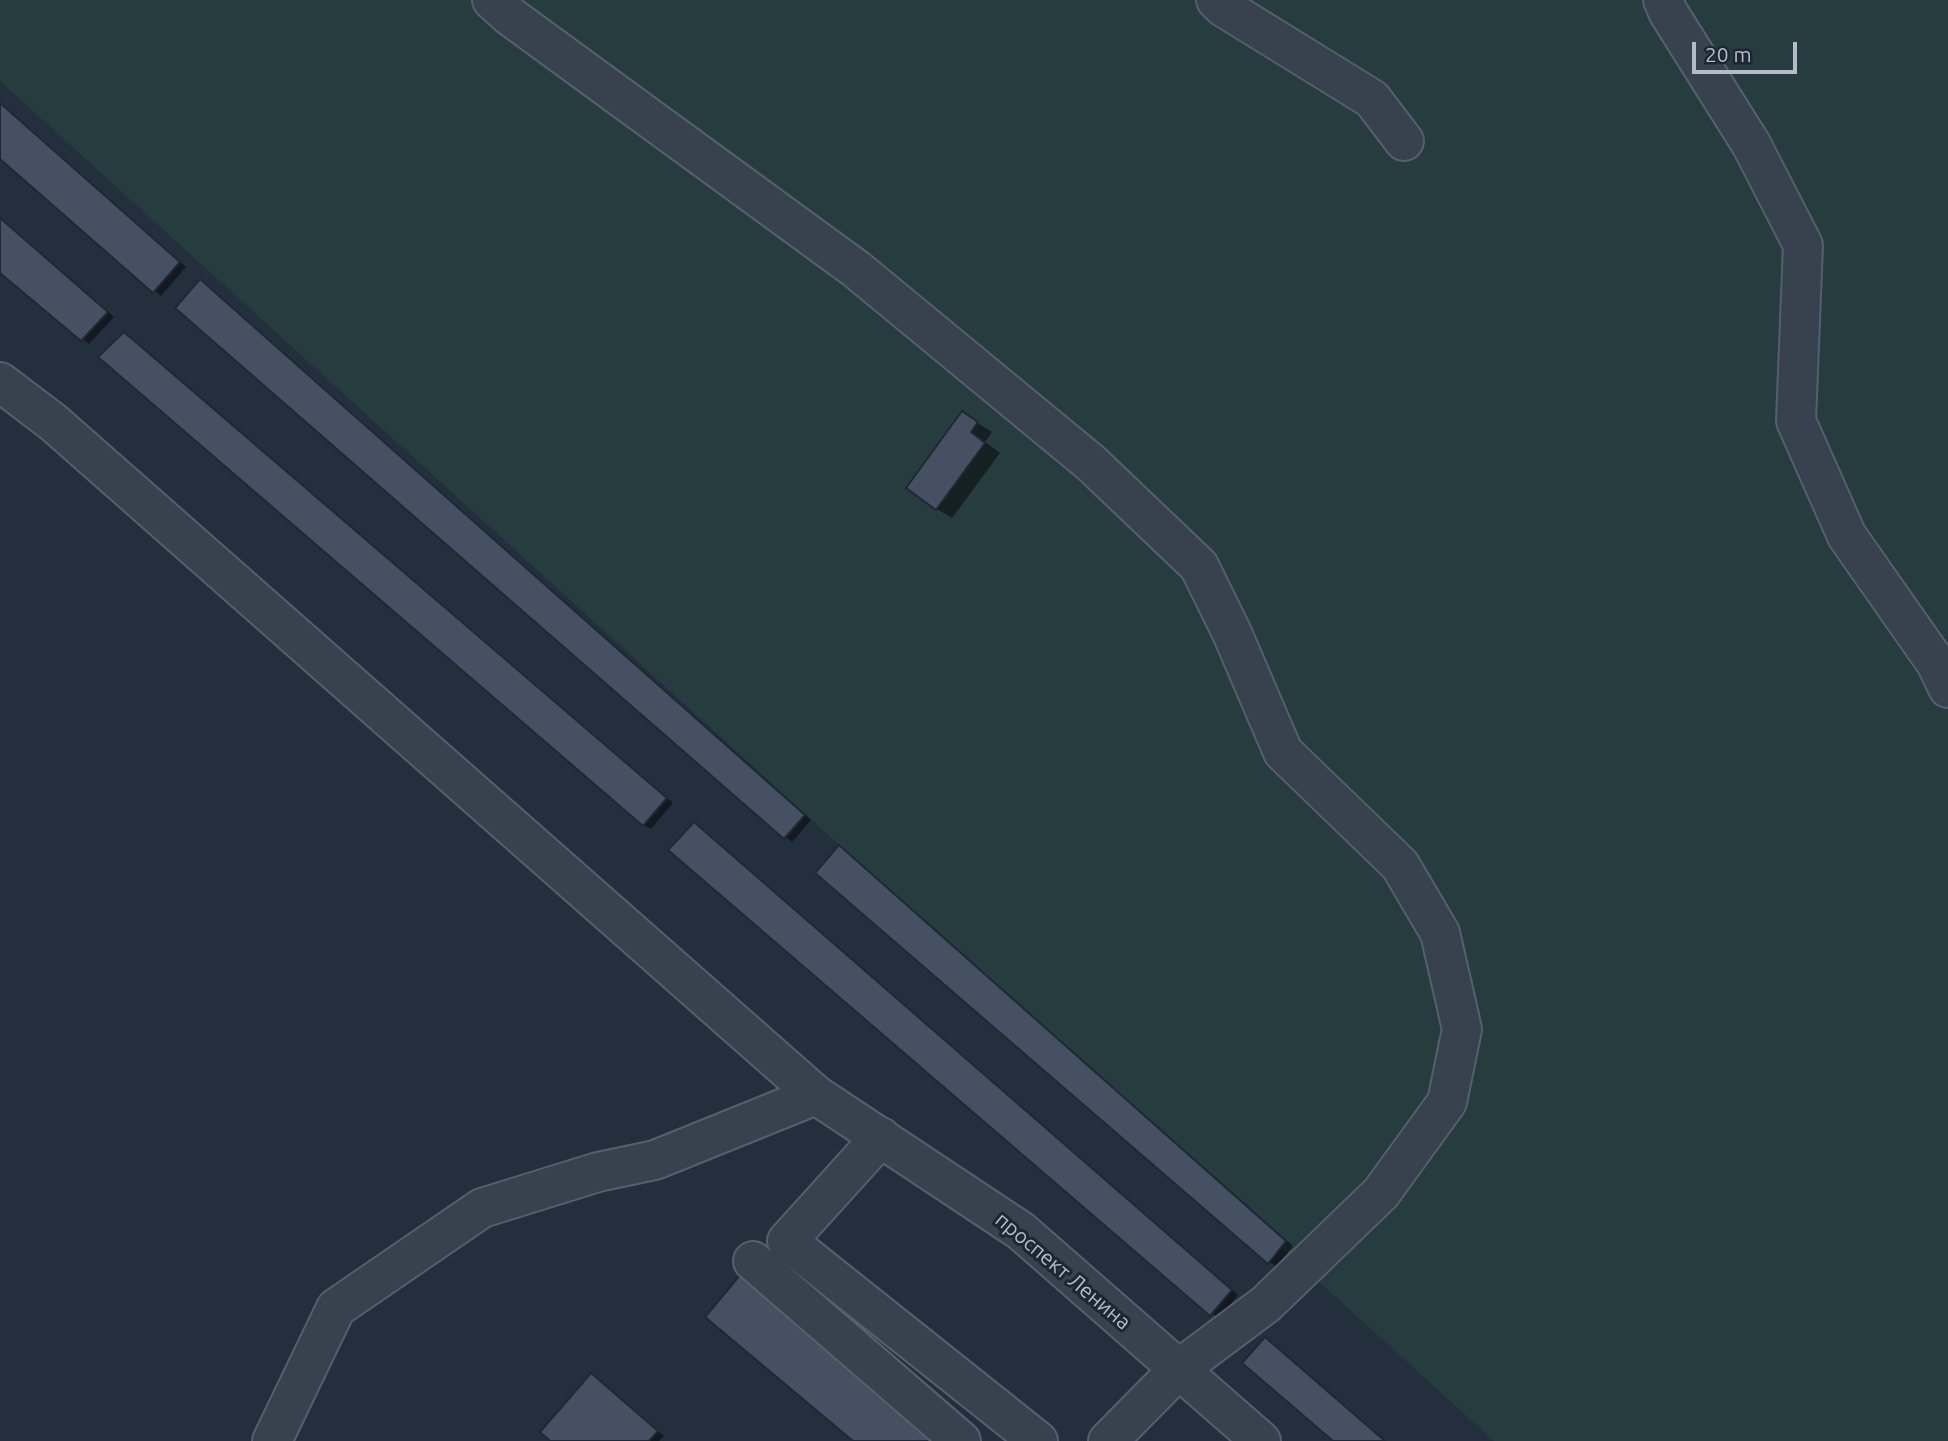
<!DOCTYPE html>
<html>
<head>
<meta charset="utf-8">
<style>
  body { margin:0 }
  #map { position:relative; width:1948px; height:1441px; overflow:hidden; background:#242f3e; font-family:Ubuntu,sans-serif }
  canvas { display:block }
  .scale { position:absolute; left:1692px; top:42px; width:105px; height:32px; box-sizing:border-box; border:4px solid #b4bcc9; border-top:0; padding-left:9px; font-size:21px; line-height:24px; white-space:nowrap; color:#b4bcc9; -webkit-text-stroke:5px #1d2633; paint-order:stroke }
</style>
</head>
<body>
<div id="map">
<canvas width="1948" height="1441"></canvas>
<div class="scale">20 m</div>
</div>
<script>
const context = document.querySelector('canvas').getContext('2d');
context.lineJoin = 'round';
function paint(path, color) {
  context.fillStyle = color;
  context.fill(path, 'evenodd');
}
function strokePath(path, color, width, dash) {
  context.strokeStyle = color;
  context.lineWidth = width;
  context.lineCap = dash ? 'butt' : 'round';
  context.setLineDash(dash || []);
  context.stroke(path);
}
function drawText(font, color, halo, rows, align = 'center') {
  context.font = font + ' Ubuntu,sans-serif';
  context.lineWidth = 6;
  context.setLineDash([]);
  context.textBaseline = 'middle';
  context.strokeStyle = halo;
  context.fillStyle = color;
  for (const [text, x, y, turn = 0] of rows) {
    context.save();
    context.translate(x, y);
    context.rotate((+turn || 0) * Math.PI / 180);
    context.textAlign = isNaN(turn) ? turn : align;
    if (halo) context.strokeText(text, 0, 0);
    context.fillText(text, 0, 0);
    context.restore();
  }
}
paint(new Path2D(`
  M0,0H1948V1441H1494L0,81Z`), '#263c3f');
paint(new Path2D(`
  M0,103L186,267L161,296L0,157Z
  M0,218L114,317L89,344L0,270Z
  M200,281L811,820L792,842L177,308Z
  M131,338L673,803L651,829L644,825Z
  M963,414L992,432L985,442L1000,453L952,518L937,509Z
  M701,828L1238,1295L1219,1319L671,850Z
  M846,852L1293,1246L1276,1266L1269,1262Z
  M592,1375L664,1436L659,1441H553Z`), '#0007');
const building = new Path2D(`
  M0,103L180,262L153,293L0,159Z
  M0,218L108,312L81,341L0,273Z
  M200,279L805,815L784,839L175,308Z
  M124,332L667,798L643,826L98,357Z
  M962,411L978,422L971,432L985,443L936,510L906,488Z
  M694,822L1232,1290L1210,1316L668,850Z
  M839,845L1286,1241L1268,1264L815,873Z
  M741,1274L939,1441H853L705,1317Z
  M1265,1337L1385,1441H1333L1242,1363Z
  M591,1373L658,1431L649,1441H550L540,1432Z`);
paint(building, '#455162');
strokePath(building, '#1f2835', 2);
const minor = new Path2D(`
  M492,0L511,17L856,269L1091,463L1199,566L1232,633L1283,752L1400,865L1440,933L1462,1029L1447,1102L1381,1193L1266,1304L1179,1369L1108,1441
  M1216,0L1223,7L1372,99L1404,141
  M1663,0L1668,12L1751,144L1803,245L1796,421L1847,536L1936,663L1948,688
  M0,382L54,423L816,1095L1021,1231L1261,1441
  M881,1137L787,1241L1038,1441
  M753,1261L961,1441
  M272,1441L336,1308L482,1208L598,1172L655,1160L816,1095`);
strokePath(minor, '#565f6c', 42);
strokePath(minor, '#38414e', 38);
drawText('21px', '#b4bcc9', '#1d2633', [
  ["проспект Ленина",1063,1271,40]
]);
</script>
</body>
</html>
